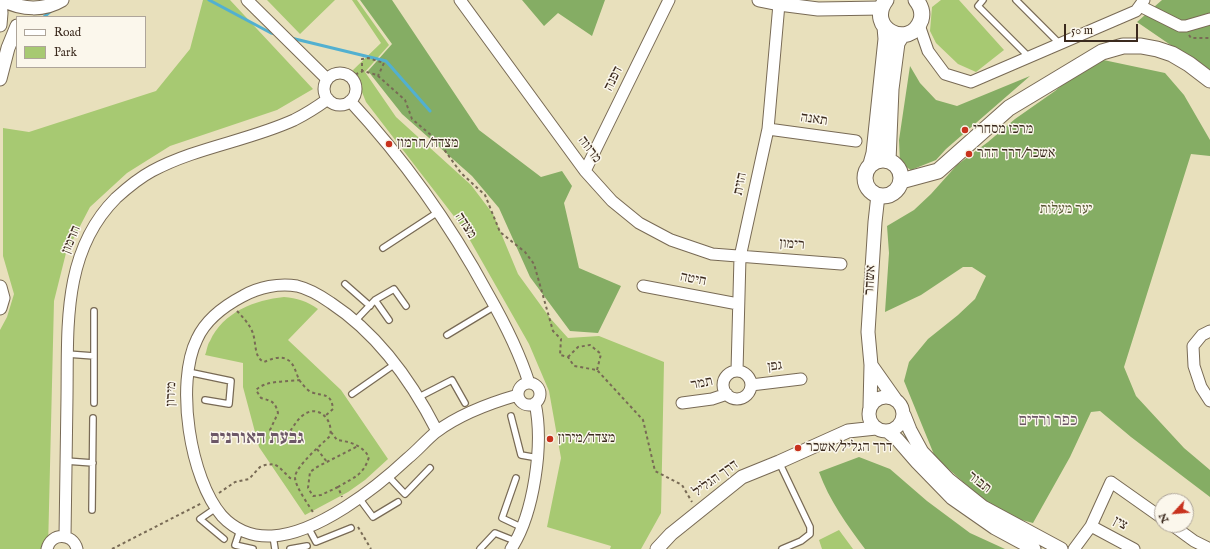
<!DOCTYPE html>
<html>
<head>
<meta charset="utf-8">
<style>
  body { margin:0 }
  #map { position:relative; width:1210px; height:549px; overflow:hidden; background:#e8e0bc; font-family:"IM FELL English",serif }
  canvas { display:block }
  .legend { position:absolute; left:16px; top:16px; width:130px; height:52px; box-sizing:border-box; background:#fbf7ec; border:1px solid #aea59a; margin:0; padding:5px 7px; list-style:none; font-size:12px; color:#3b2a1e }
  .legend li { display:flex; align-items:center; gap:8px; height:20px }
  .legend b { width:20px; border:1px solid #aea59a }
  .north { position:absolute; left:1154px; top:493px; width:40px; height:40px; box-sizing:border-box; background:#fbf7ec; border:1px solid #aea59a; border-radius:50%; rotate:244deg; font-size:11px; font-weight:700; line-height:16px; text-align:center; color:#3b2a1e }
  .north::after { content:''; display:block; margin:auto; width:14px; height:18px; background:#c8321e; clip-path:polygon(50% 0,100% 100%,50% 72%,0 100%) }
  .scale { position:absolute; left:1064px; top:24px; width:74px; height:18px; box-sizing:border-box; border:2px solid #3b2a1e; border-top:0; padding-left:5px; font-size:12px; line-height:14px; white-space:nowrap; color:#3b2a1e; -webkit-text-stroke:3px #fbf7ec; paint-order:stroke }
</style>
</head>
<body>
<div id="map">
<canvas width="1210" height="549"></canvas>
<ul class="legend">
<li><b style="height:5px;background:#fff"></b>Road</li>
<li><b style="height:11px;background:#a7c972"></b>Park</li>
</ul>
<div class="north">N</div>
<div class="scale">50 m</div>
</div>
<script>
const context = document.querySelector('canvas').getContext('2d');
context.lineJoin = 'round';
function paint(path, color) {
  context.fillStyle = color;
  context.fill(path, 'evenodd');
}
function strokePath(path, color, width, dash) {
  context.strokeStyle = color;
  context.lineWidth = width;
  context.lineCap = dash ? 'butt' : 'round';
  context.setLineDash(dash || []);
  context.stroke(path);
}
function drawText(font, color, halo, rows, align = 'center') {
  context.font = font + ' "IM FELL English","Frank Ruhl Libre",serif';
  context.lineWidth = 3;
  context.setLineDash([]);
  context.textBaseline = 'middle';
  context.strokeStyle = halo;
  context.fillStyle = color;
  for (const [text, x, y, turn = 0] of rows) {
    context.save();
    context.translate(x, y);
    context.rotate((+turn || 0) * Math.PI / 180);
    context.textAlign = isNaN(turn) ? turn : align;
    if (halo) context.strokeText(text, 0, 0);
    context.fillText(text, 0, 0);
    context.restore();
  }
}
paint(new Path2D(`
  M203,0H230L313,89L277,110L170,146L127,173L90,207L66,253L54,301L48,549H0V330L7,317L14,294L3,256V128L29,132L156,91L190,49Z
  M267,0H335L300,34Z
  M352,0H357L389,45L365,72L396,117L471,185L493,214L518,274L550,318L568,338L599,336L664,362L661,513L641,549H610L611,546L547,527L561,458L549,391L529,344L463,228L366,102L353,70L381,43Z
  M941,0H959L1004,50L976,72L958,64L936,43L930,31L932,7Z
  M284,297C297,298 307,301 318,309L288,340L341,390L388,459L365,480L348,492L305,515L259,447L243,387V363L205,355C207,351 207,345 210,341C223,312 255,300 284,297Z
  M839,530L853,549H822L819,540Z`), '#a7c972');
paint(new Path2D(`
  M360,0H392L479,130L541,177L562,171L572,186L564,203L579,268L621,286L598,333L570,331L530,277L499,208L472,176L402,114L368,71L392,44Z
  M522,0H605L592,36L558,13L544,26Z
  M1162,0H1210V72L1137,22Z
  M1094,58L1165,73L1184,95L1210,140V156L1191,154L1124,367L1136,396L1184,448L1210,470V497L1131,437L1100,411L1091,412L1070,457L1033,523L1011,517L987,503L935,457L904,381L909,362L928,339L958,315L975,299L986,276L972,267H963L921,295L885,312L889,253L887,226L914,210L931,194L957,165L988,142L1015,119L1055,91Z
  M910,66L920,83L936,100L957,106L1030,76L946,149L936,160L911,170L900,163L899,140Z
  M859,457L890,469L927,501L970,533L1005,549H865C847,525 829,500 819,472Z`), '#85ad64');
strokePath(new Path2D(`
  M209,0L271,33L276,34
  M44,17L52,10
  M291,38L386,61L430,111`), '#52b0d0', 3);
const service = new Path2D(`
  M983,0L978,6L1029,57
  M1016,0L1060,44
  M383,248L438,212
  M345,284L370,306
  M375,300L389,320
  M355,321L375,300L394,289L406,306
  M447,335L495,306
  M67,354L94,356
  M188,372L231,381L229,404L205,400
  M352,394L395,364
  M419,397L452,380L465,403
  M94,403V311
  M511,416L521,455L538,458
  M66,461L93,463
  M779,462L810,527V534L801,541L782,549
  M388,476L405,494L430,468
  M516,478L502,518L521,527
  M359,498L373,517L398,502
  M216,508L200,519L224,539
  M92,510L93,418
  M308,527L316,542L351,528
  M240,530L235,545L253,549
  M273,536L275,549
  M290,549L307,546
  M480,549L495,533L515,541`);
const minor = new Path2D(`
  M247,0L327,79
  M460,0L585,171L612,201L639,223L671,240L712,254L841,264
  M1140,6L1180,26H1186L1210,19
  M919,25L928,51L945,74L971,82L1136,11L1144,0
  M324 89a16 16 0 1 1 32 0a16 16 0 1 1-32 0Z
  M350,101C404,159 450,224 488,294C504,322 519,351 529,383
  M768,129L856,141
  M585,171L669,0
  M643,286L738,304
  M1210,331L1202,335L1193,346L1194,366L1201,387L1210,401
  M737,371L740,257L768,129L779,4
  M723 385a14 14 0 1 1 28 0a14 14 0 1 1-28 0Z
  M518 394a11 11 0 1 1 22 0a11 11 0 1 1-22 0Z
  M751,385L801,379
  M682,403L712,399L727,394
  M437,431C412,382 378,334 331,303C321,296 310,289 297,286C279,283 259,287 243,296C224,306 206,319 197,339C175,383 190,479 222,516C235,530 253,537 272,536C317,534 376,488 408,458C418,450 426,440 436,432C460,414 490,403 518,395
  M1172,525L1194,541L1210,549
  M1091,526L1134,549
  M65,536C66,490 66,444 67,397C68,327 62,252 116,198C127,188 139,178 152,171C197,147 248,141 294,120C306,114 317,107 328,99
  M47,549C51,532 73,533 77,549
  M511,549C534,514 544,444 535,403
  M1074,549L1091,526L1111,482L1162,518`);
const tertiary = new Path2D(`
  M3,0C22,10 44,11 62,0
  M759,0L779,4L818,9L882,8
  M0,2L1,13L0,25
  M0,79L8,48L17,26
  M0,287L3,298L0,308
  M871,365L895,399
  M869 414a17 17 0 1 1 34 0a17 17 0 1 1-34 0Z
  M870,407L871,365L868,332L875,222L878,195
  M904,415L910,430L922,452L948,479L983,507L1061,549
  M887,431L897,439L917,462L952,498L995,528L1034,549
  M657,549L671,534L742,477L779,462L848,431L876,428`);
const secondary = new Path2D(`
  M886,0C865,28 910,51 921,20C923,13 921,6 916,0
  M865 178a18 18 0 1 1 36 0a18 18 0 1 1-36 0Z
  M888,161L891,89L897,43L902,35
  M871,164L874,153L886,39L885,27
  M901,181L938,171L1009,108L1102,52L1123,46H1141L1157,49L1172,54L1189,64L1210,80`);
strokePath(service, '#786a55', 8);
strokePath(minor, '#786a55', 13);
strokePath(tertiary, '#786a55', 15);
strokePath(secondary, '#786a55', 17);
strokePath(new Path2D(`
  M1189,35L1191,38H1210
  M362,72V59L368,58L384,63L378,76
  M350,77L363,71L377,75L405,100L412,119L438,141L461,173L485,195L500,232L525,252L534,264L553,331L561,339L560,355L568,357L574,366L597,370L643,420L655,471L682,485L692,502
  M237,311C243,317 249,324 252,331C257,342 253,357 264,362C271,359 281,355 288,360C295,364 296,375 300,381C303,385 307,390 311,392C324,397 331,392 333,409L325,416
  M568,357L578,347L590,345L601,354L597,370
  M300,380C286,382 266,380 256,390L261,398C271,401 275,401 278,413L270,430C274,436 277,439 285,438C291,431 295,422 302,416C317,403 334,419 330,436C321,445 296,466 295,477C295,487 309,505 314,514
  M331,432L337,440C350,442 361,444 369,457C363,476 354,477 338,487L342,497
  M317,449L327,462
  M338,487L321,495L313,496L308,488L310,472L317,467L358,446
  M219,493L235,482L249,479L260,467L265,465L274,464L279,467L290,478L295,479
  M358,527L371,549
  M112,549L202,503`), '#786a55', 2, [3, 3]);
strokePath(service, '#fff', 5.5);
strokePath(minor, '#fff', 11);
strokePath(tertiary, '#fff', 13);
strokePath(secondary, '#fff', 15);
for (const [x, y, r, color] of [
  [965,130,4,"#c8321e"],
  [389,144,4,"#c8321e"],
  [969,154,4,"#c8321e"],
  [550,439,4,"#c8321e"],
  [798,448,4,"#c8321e"]
]) {
  const dot = new Path2D();
  dot.arc(x, y, r, 0, 2 * Math.PI);
  context.fillStyle = color;
  context.fill(dot);
  strokePath(dot, '#fbf7ec', 1.5);
}
drawText('14px', '#3b2a1e', '#fbf7ec', [
  ["דפנה",614,79,-64],
  ["תאנה",814,120,8],
  ["מרווה",589,150,53],
  ["הזית",741,184,-78],
  ["מצדה",465,226,57],
  ["חרמון",72,240,-67],
  ["רימון",792,245,4],
  ["חיטה",693,280,11],
  ["אשחר",871,280,-87],
  ["גפן",775,367,-7],
  ["תמר",702,384,-12],
  ["מירון",172,394,-88],
  ["דרך הגליל",716,479,-36],
  ["תבור",979,483,38],
  ["צין",1120,524,29]
]);
drawText('14px', '#3b2a1e', '#fbf7ec', [
  ["מרכז מסחרי",973,130],
  ["מצדה/חרמון",397,144],
  ["אשכר/דרך ההר",977,154],
  ["מצדה/מירון",558,439],
  ["דרך הגליל/אשכר",806,448]
], 'left');
drawText('14px', '#5b5a37', '#fbf7ec', [
  ["יער מעלות",1066,210]
]);
drawText('16px', '#6c5767', '#fbf7ec', [
  ["כפר ורדים",1048,422]
]);
drawText('bold 18px', '#6c5767', '#fbf7ec', [
  ["גבעת האורנים",257,439]
]);
</script>
</body>
</html>
